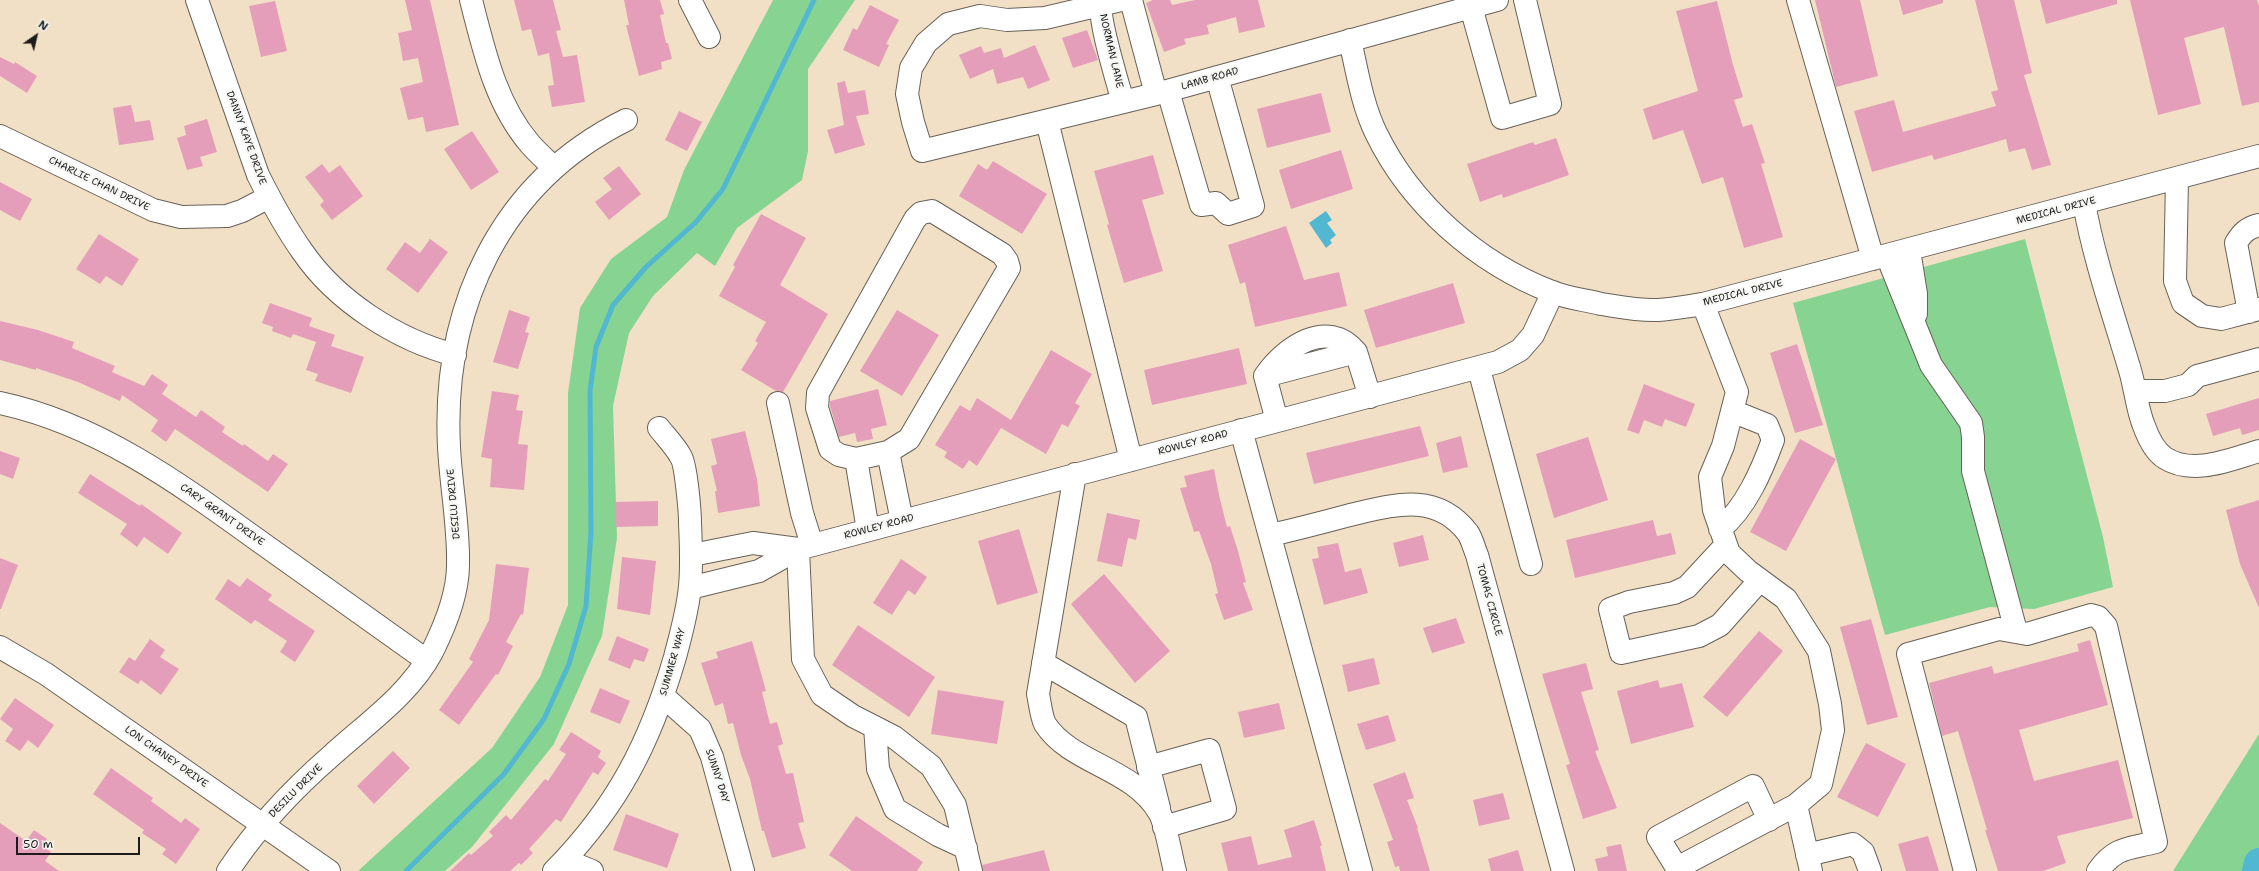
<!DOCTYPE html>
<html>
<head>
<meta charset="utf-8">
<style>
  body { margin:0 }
  #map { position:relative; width:2259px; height:871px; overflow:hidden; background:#f2e0c6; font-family:"Shantell Sans",sans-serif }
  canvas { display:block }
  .north { position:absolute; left:16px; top:16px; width:40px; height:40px; -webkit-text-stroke:3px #f6f6f2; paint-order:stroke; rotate:34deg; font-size:11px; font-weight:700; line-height:16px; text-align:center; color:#1c1c1c }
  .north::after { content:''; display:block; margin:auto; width:14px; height:18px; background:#1c1c1c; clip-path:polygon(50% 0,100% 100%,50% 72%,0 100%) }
  .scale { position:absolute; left:16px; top:837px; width:124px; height:18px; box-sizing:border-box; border:2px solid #1c1c1c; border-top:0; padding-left:5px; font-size:12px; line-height:14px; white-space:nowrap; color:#1c1c1c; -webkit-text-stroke:3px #f6f6f2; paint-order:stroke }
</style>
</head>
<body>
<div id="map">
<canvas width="2259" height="871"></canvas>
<div class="north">N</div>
<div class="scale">50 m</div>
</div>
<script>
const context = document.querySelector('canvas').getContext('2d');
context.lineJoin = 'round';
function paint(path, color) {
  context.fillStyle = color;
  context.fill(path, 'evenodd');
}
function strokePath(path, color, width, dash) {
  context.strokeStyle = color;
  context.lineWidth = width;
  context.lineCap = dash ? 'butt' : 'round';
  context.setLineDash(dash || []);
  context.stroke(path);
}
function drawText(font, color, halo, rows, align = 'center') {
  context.font = font + ' "Shantell Sans",sans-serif';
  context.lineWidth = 4;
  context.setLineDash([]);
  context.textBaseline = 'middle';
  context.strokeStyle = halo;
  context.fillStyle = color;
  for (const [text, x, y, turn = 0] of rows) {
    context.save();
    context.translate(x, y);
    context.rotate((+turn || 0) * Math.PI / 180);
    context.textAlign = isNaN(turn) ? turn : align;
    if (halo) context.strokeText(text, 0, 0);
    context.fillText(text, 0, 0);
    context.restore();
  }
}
paint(new Path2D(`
  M773,0H855L808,69V151L802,180L737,228L715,266L697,253L653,296L629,333L613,406L617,538L602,636L554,744L472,847L445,871H358L492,748L540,677L568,605V393L580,308L611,259L667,217L684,170Z
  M2025,239L2103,537L2113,587L2034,609L1990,607L1885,635L1793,303Z
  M2259,734V871H2173Z`), '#87d492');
paint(new Path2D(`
  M1326,211L1332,220L1327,223L1336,235L1330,240L1332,243L1326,248L1309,223Z`), '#52b7d0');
strokePath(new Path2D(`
  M406,871L504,774L544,719L569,664L586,606L591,532L590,391L596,347L613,305L646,267L696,222L723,189L814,0`), '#52b7d0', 5);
strokePath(new Path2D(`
  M2257,871L2259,863`), '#52b7d0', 30);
paint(new Path2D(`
  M405,0H430L459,125L426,132L423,117L408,120L400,88L423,82L418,58L403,61L398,33L412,30Z
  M514,0H553L561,30L556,31L563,57L577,55L585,102L552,107L548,86L554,85L549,53L538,56L531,29L522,31Z
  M624,0H660L664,14L660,15L666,43H668L672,59L661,62L662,69L639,76L626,25H629Z
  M1153,0H1170L1172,5L1195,0H1258L1265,27L1239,33L1236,17L1207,25L1209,34L1184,39L1186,44L1164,52L1146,3Z
  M1815,0H1860L1878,76L1836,87Z
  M1899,0H1943V3L1903,15Z
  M1975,0H2014L2032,73L2024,75L2051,165L2032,170L2025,148L2009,152L2006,139L1934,160L1932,155L1872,172L1854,111L1894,100L1903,132L1996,106L1991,92L1998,90Z
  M2040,0H2117V4L2046,24Z
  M2130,0H2257L2259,6V102L2242,106L2224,27L2184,38L2201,104L2158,115Z
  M275,1L287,51L261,57L249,6Z
  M1717,1L1733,65L1743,97L1734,100L1743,127L1752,124L1765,163L1761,164L1783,237L1744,248L1723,177L1702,184L1683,130L1653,140L1643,109L1698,91L1676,11Z
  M870,5L899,20L886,44L889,45L879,67L843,50L853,28L857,30Z
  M1087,30L1098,60L1073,68L1062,38Z
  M1035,45L1050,80L1028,89L1023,77L997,84L993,69L970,79L959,55L981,46L984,53L1001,48L1004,58Z
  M0,57L14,64L15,62L37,76L27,93L0,76Z
  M845,81L848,93L865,90L869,114L856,116L865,145L835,154L827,130L844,125L837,83Z
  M1321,93L1331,132L1267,148L1257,109Z
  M131,105L135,122L150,120L154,140L119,145L113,108Z
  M679,111L702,122L687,151L665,140Z
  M207,119L217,152L200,157L203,166L187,170L177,138L186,135L184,126Z
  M472,131L499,172L471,190L444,149Z
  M1556,138L1569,175L1503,198L1502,194L1480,202L1467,164L1533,142L1535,145Z
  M1341,150L1353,189L1291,209L1279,170Z
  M1153,155L1164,194L1142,200L1163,271L1124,283L1107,225L1109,224L1094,171Z
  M993,161L1047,194L1022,234L959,196L978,164L987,170Z
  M322,164L329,173L340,165L363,196L332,220L320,205L324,201L305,177Z
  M619,166L641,194L609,220L595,202L612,189L603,178Z
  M0,182L32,199L20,221L0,210Z
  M761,214L806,238L780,285L828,314L783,392L776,391L741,370L758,343L755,341L766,322L719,296L735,267L733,265Z
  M1286,226L1304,280L1339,272L1347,306L1255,327L1245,282L1240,284L1228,245Z
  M99,234L139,259L122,286L106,276L100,284L76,269Z
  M430,239L448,252L418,293L386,269L405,242L420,253Z
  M1453,283L1465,323L1376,348L1364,310Z
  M270,303L312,318L309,326L335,335L331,346L364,357L351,393L315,381L318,374L306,370L316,342L293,334L291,338L272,331L273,327L262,323Z
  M509,310L530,317L525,332L529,333L518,369L493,362Z
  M897,310L939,335L902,396L860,371Z
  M0,321L38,330L74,342L72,348L115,366L112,372L144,386L152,374L168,385L162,394L196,417L201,410L225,427L222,432L243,446L244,444L268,461L273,454L288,464L268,492L175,429L166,442L151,431L158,420L122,395L120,401L78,382L36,368V370L0,360Z
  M1797,344L1823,425L1795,433L1770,353Z
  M1239,348L1247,384L1152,405L1144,370Z
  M1051,350L1092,374L1075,403L1080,406L1068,427L1062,424L1046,454L1001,428L977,466L969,460L963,469L944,457L947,452L935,445L960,405L970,411L977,398L1011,420Z
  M1644,384L1695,404L1686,427L1665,419L1662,427L1644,420L1639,434L1627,430Z
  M878,389L887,425L871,429L873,439L857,442L855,433L839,437L830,406V401Z
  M492,391L519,395L516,410L523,411L518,444L528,445L524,490L490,487L492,459L481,457Z
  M2259,398V430L2242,435L2240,428L2213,436L2206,414Z
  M1420,426L1429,456L1314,484L1306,453Z
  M745,431L757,479L760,506L718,513L715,491H717L711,466L717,464L711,439Z
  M1461,436L1468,467L1443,473L1436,443Z
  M1588,437L1608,500L1554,518L1536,454Z
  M1800,439L1836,459L1786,551L1750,532Z
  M0,451L20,458L13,479L0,474Z
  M1214,469L1219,495L1227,527L1230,526L1238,551L1246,582L1243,583L1253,610L1224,620L1215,594L1218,593L1211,564L1199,531L1194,532L1180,488L1187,487L1184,476Z
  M90,474L140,506L141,504L182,533L168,554L144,537L137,547L120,534L127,524L78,493Z
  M2259,500V608L2240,564L2226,510Z
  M658,501V526L615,527V502Z
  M1107,513L1140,520L1136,540L1128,538L1122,567L1097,561Z
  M1653,520L1657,536L1671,533L1676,554L1575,578L1566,540Z
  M1019,529L1038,593L997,605L978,541Z
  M1423,535L1429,560L1399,567L1393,543Z
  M1338,543L1345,572L1361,568L1368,593L1324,605L1312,559L1319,558L1317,547Z
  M622,557L656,561L650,615L617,609Z
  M0,558L18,565L1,609H0Z
  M901,559L927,577L915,595L908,590L892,615L873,603Z
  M496,564L529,568L523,615L521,614L506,642L513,646L498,675L496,674L459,725L439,710L473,662L469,659L489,620Z
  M1104,574L1170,651L1135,683L1071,604Z
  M247,578L272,595L268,600L315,631L295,662L280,652L287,641L255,620L251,624L215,599L228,579L240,587Z
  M1456,618L1465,643L1432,653L1423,628Z
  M1871,619L1898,717L1867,725L1840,627Z
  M858,625L935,677L909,717L832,665Z
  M1759,631L1783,651L1727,717L1703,697Z
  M617,636L649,649L644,662L634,659L630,669L608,660Z
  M150,639L165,650L160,657L179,669L161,695L141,680L138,684L119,672L129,657L135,661Z
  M2090,640L2108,705L2019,730L2034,781L2118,760L2133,818L2057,836L2066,863L2043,871H1998L1985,830H1987L1958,731L1942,736L1929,683L1992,666L1994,674L2079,651L2077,644Z
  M752,641L766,691L762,692L770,724L777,722L783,744L778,746L786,774L793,773L804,822L798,823L806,848L772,858L764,831H762L750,779L741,755L733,723L728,724L723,703L715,706L701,663L718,658L716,652Z
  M1374,658L1380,684L1348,692L1342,665Z
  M1586,663L1593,689L1581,692L1599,750L1595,751L1617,808L1583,819L1566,765L1570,764L1542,674Z
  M1658,680L1660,688L1682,683L1694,727L1631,744L1617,691Z
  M600,688L630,701L620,724L590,712Z
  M938,690L1004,701L997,744L931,734Z
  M15,698L54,725L38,748L28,740L20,751L5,741L13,729L0,719Z
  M1279,703L1285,729L1244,738L1238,712Z
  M1388,715L1396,741L1366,750L1357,724Z
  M571,732L601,751L598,757L606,763L598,775L593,772L561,822L556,819L529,849L533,853L521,865L519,863L510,871H450L469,853L471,855L493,836L489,832L506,815L511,820L545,779L548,781L566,754L559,750Z
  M1866,743L1906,764L1878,817L1837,797Z
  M393,751L410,768L374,804L357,786Z
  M111,768L153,798L151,801L181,823L185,818L200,829L176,864L162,854L166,849L142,833L144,830L93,794Z
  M1405,772L1414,798L1407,800L1418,828H1417L1430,871H1400L1399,866L1395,867L1387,842L1393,840L1373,784Z
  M1503,793L1510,819L1479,826L1473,800Z
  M626,814L679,834L667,868L613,850Z
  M856,816L923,862L917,871H852L829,855Z
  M1314,820L1322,846H1320L1326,871H1228L1221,843L1251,836L1258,865L1292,857L1284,830Z
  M0,823L26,841L34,830L47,839L43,846L51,852L45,861L59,871H0Z
  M1928,836L1939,871H1906L1898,844Z
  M1621,844L1627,871H1598L1595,859L1608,856L1606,847Z
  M1044,850L1050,871H983L982,865Z
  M1518,850L1524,871H1491L1488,859Z`), '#e59eba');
const minor = new Path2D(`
  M197,0L258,175C271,201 285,227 302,251C336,301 397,340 455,355
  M471,0C484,50 495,103 530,144C537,152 546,160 554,168
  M690,0L709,37
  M1102,0C1096,13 1118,84 1123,102
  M1121,0L1045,18L1007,20L980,16L948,24L926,43L911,68L907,94L913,122L922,151L1156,94L1497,0
  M1131,0L1156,94
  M1467,0L1471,7L1502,118L1550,104L1525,0
  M1798,0L1873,259
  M1350,40C1357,71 1362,104 1376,133C1411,205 1477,263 1552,292C1567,298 1585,300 1601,304C1620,307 1640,311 1658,310C1673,309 1689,306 1703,304L2259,156
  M1168,91L1201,205L1216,203L1228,214L1253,206L1217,77
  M1047,121L1131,460
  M0,136L153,210L181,217L227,216L242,211L269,197
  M2177,179L2175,281L2183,303L2202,316L2221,319L2259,309
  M2084,203C2094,259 2113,313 2129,367C2135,385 2137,410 2144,426C2148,437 2154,451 2165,458C2193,476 2231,459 2259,451
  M1909,250L1916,294V314
  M1887,256L1931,365L1971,423L1973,437V471L2016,631
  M1703,304L1737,392L1723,446L1710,477L1714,510L1729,553L1748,571L1786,599L1819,651L1830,704L1833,730L1821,784L1796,805L1811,871
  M2249,312L2236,243C2242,233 2247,228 2259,225
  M1479,369L1531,564
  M1265,376C1284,348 1327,317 1356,352
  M2137,391H2165L2188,385L2197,376L2259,359
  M0,403C98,424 180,484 259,541C315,581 371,621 426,660
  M778,403L802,513L812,545
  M1277,421L1265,376L1356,352L1370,397
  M1241,430L1361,871
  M856,459L839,455L830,449L817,408L818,393L915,219L921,213L932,211L1002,254L1007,261L1009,268L909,439L888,452
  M1075,474L1038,694C1040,703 1041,716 1045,724C1071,764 1132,767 1159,812C1166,823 1171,857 1175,871
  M1720,529C1746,508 1762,470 1773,440L1767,425L1732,411
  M868,530L856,459L888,452L902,521
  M1271,535C1297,529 1324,522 1350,515C1393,505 1436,491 1468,533C1472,539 1474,548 1477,555L1563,871
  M1726,545L1687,587L1674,593L1629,602L1610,609L1621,653L1699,636L1720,625L1760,580
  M798,549L803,659L822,695L853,716L894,737L931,766L955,805L971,871
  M692,555L753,543L798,549
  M690,588L759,571L798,549L1498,362L1520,350L1533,335L1553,292
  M0,647L46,674L329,871
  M1043,663L1136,717L1159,808
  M663,696L700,729L712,757L743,871
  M875,727L878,769L895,809L938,835L966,848
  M1148,767L1209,750L1225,809L1164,827
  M1769,820L1753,786L1658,837L1677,868L1796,805
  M1807,855L1853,844L1863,852L1870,871
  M565,860L592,871
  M228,871C257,827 292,790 331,756C366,724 409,695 432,652C445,626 458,595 458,565C459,526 451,487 449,447C442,308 499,183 626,120
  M554,871C617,807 650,743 675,657C681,634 688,610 690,586C692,565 691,544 690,523C690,511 686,465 681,457C676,447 666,437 659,428
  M1965,871L1908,654L1999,629L2027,634L2091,615L2098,617L2106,626L2156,842C2129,849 2116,846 2098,871`);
strokePath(minor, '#676158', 24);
strokePath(minor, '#fff', 22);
drawText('10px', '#1c1c1c', '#f6f6f2', [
  ["NORMAN LANE",1111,51,77],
  ["LAMB ROAD",1210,79,-16],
  ["DANNY KAYE DRIVE",246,138,70],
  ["CHARLIE CHAN DRIVE",99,184,26],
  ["MEDICAL DRIVE",2056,211,-15],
  ["MEDICAL DRIVE",1743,293,-14],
  ["ROWLEY ROAD",1193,443,-15],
  ["DESILU DRIVE",454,504,-95],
  ["CARY GRANT DRIVE",222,515,35],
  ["ROWLEY ROAD",879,527,-15],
  ["TOMAS CIRCLE",1489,600,75],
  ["SUMMER WAY",673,662,-74],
  ["LON CHANEY DRIVE",166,757,35],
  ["SUNNY DAY",717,776,72],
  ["DESILU DRIVE",296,791,-45]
]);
</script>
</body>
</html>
